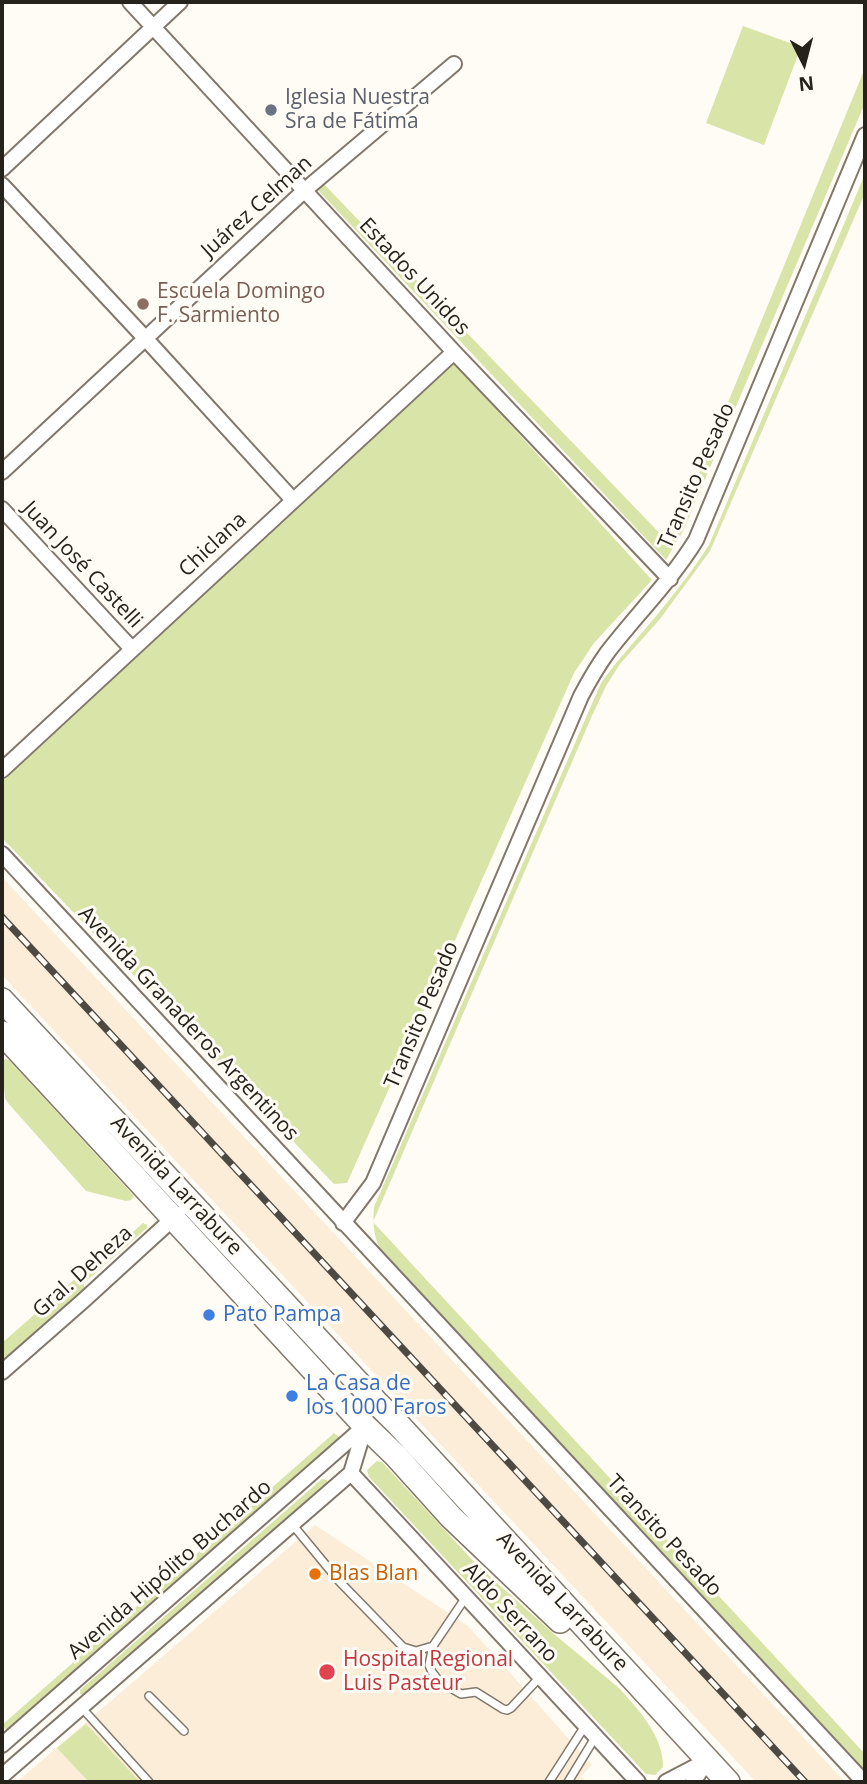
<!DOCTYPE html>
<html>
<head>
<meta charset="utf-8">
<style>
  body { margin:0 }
  #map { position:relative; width:867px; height:1784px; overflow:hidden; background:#fffbf5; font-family:"Open Sans",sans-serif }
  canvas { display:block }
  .frame { position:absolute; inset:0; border:4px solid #26231d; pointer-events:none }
  .north { position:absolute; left:769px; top:28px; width:70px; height:70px; -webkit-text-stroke:5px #fffbf5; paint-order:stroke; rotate:174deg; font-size:19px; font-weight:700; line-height:28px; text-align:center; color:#26231d }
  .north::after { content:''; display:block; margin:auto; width:24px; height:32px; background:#26231d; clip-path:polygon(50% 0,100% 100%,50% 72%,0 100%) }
</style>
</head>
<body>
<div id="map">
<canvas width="867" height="1784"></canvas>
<div class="frame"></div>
<div class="north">N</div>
</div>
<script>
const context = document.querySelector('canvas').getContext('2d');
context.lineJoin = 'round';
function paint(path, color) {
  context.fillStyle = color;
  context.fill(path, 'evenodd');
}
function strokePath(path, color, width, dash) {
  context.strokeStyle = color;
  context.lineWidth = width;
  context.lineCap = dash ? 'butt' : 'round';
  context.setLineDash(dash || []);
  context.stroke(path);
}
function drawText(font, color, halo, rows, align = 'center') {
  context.font = font + ' "Open Sans",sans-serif';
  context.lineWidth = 6;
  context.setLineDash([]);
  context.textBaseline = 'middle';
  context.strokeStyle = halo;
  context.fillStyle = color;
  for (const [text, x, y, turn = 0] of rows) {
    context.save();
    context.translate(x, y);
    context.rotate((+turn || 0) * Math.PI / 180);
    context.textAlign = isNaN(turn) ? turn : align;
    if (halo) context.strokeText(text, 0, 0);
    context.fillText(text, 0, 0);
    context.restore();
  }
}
paint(new Path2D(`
  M2,877L845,1782H756L2,975Z
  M315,1525L468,1626L592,1765L581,1776L587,1782H17Z`), '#fcedd9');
paint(new Path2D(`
  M743,26L801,47L764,145L706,123Z
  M865,68V103L683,531L666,560L318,190L319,179L670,544Z
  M865,174V193L710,551L660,619L620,664L606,686L591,718L373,1222L865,1754V1770L379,1247C373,1233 373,1221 374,1207L601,683C618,659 638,638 657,615C675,593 693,570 709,545Z
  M454,363L652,580L594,643L574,673L347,1183L334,1184L2,838V779Z
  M5,1059L9,1060L134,1196L131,1200L126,1201L86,1191L8,1103L5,1098L2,1064Z
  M143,1223L147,1225V1228L84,1283V1290L2,1362V1343L76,1278H81Z
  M334,1433L341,1439L8,1732L2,1725Z
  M377,1461L382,1462L477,1565L554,1634L619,1688C638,1709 664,1737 663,1767L655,1775L646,1774L369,1477L367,1470Z
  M322,1479L327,1480V1484L84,1695L80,1694V1690Z
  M86,1724L140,1782H89L57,1748Z`), '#d9e4a9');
const service = new Path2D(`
  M292,1524L339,1581L403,1647L416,1651L433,1646
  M466,1597L433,1646L429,1665L432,1672L439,1681L461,1694L476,1692L503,1709L507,1710L511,1708L540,1677
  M149,1696L184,1731
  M81,1707L149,1782
  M549,1782L585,1726
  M568,1782L596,1736`);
const minor = new Path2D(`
  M130,2L454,352L670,579
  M2,169L180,2
  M2,185L145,338L293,500
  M2,472L305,190L454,64
  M2,509L132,649
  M2,770L454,352
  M2,854L864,1782
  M343,1223L373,1183L581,696C589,681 597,667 607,653C636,615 670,582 696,540L865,135
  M2,1372L84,1300L178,1214
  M351,1473L638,1782
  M351,1473L365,1427
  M2,1745L365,1426
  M2,1776L351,1473
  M666,1782L708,1760
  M693,1782L707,1761`);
const primary = new Path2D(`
  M2,1000L378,1404L396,1422L728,1782
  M2,1033L365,1426L396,1456L451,1517L560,1621`);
strokePath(service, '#81776b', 10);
strokePath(minor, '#81776b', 18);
strokePath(primary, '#81776b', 26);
strokePath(service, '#fff', 7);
strokePath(minor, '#fff', 14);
strokePath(primary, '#fff', 23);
const rail = new Path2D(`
  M2,917L805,1782`);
strokePath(rail, '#4d4a44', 7);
strokePath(rail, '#fffbf5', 4.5, [13]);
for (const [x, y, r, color] of [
  [271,110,7,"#6b7280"],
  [143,304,7,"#8d6e63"],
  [209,1315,7,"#3f7fe0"],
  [292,1396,7,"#3f7fe0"],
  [315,1574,7,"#e8710a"],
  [327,1672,9,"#e0444e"]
]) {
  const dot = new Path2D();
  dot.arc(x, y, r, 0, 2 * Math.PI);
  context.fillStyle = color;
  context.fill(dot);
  strokePath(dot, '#fffbf5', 2.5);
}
drawText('21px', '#5b616d', '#fffbf5', [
  ["Iglesia Nuestra",285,98],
  ["Sra de Fátima",285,122]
], 'left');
drawText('21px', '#26231d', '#fffbf5', [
  ["Juárez Celman",257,207,-42],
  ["Estados Unidos",414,277,47],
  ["Transito Pesado",697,476,-66],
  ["Chiclana",213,545,-43],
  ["Juan José Castelli",82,565,47],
  ["Transito Pesado",422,1015,-67],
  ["Avenida Granaderos Argentinos",188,1024,47],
  ["Avenida Larrabure",176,1186,47],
  ["Gral. Deheza",83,1272,-42],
  ["Transito Pesado",664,1536,47],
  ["Avenida Hipólito Buchardo",170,1570,-41],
  ["Avenida Larrabure",562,1602,47],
  ["Aldo Serrano",510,1613,47]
]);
drawText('21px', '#785e54', '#fffbf5', [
  ["Escuela Domingo",157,292],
  ["F. Sarmiento",157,316]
], 'left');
drawText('21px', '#366cbe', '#fffbf5', [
  ["Pato Pampa",223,1315],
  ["La Casa de",306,1384],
  ["los 1000 Faros",306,1408]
], 'left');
drawText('21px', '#c56008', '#fffbf5', [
  ["Blas Blan",329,1574]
], 'left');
drawText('21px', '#be3a42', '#fffbf5', [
  ["Hospital Regional",343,1660],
  ["Luis Pasteur",343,1684]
], 'left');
</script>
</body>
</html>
